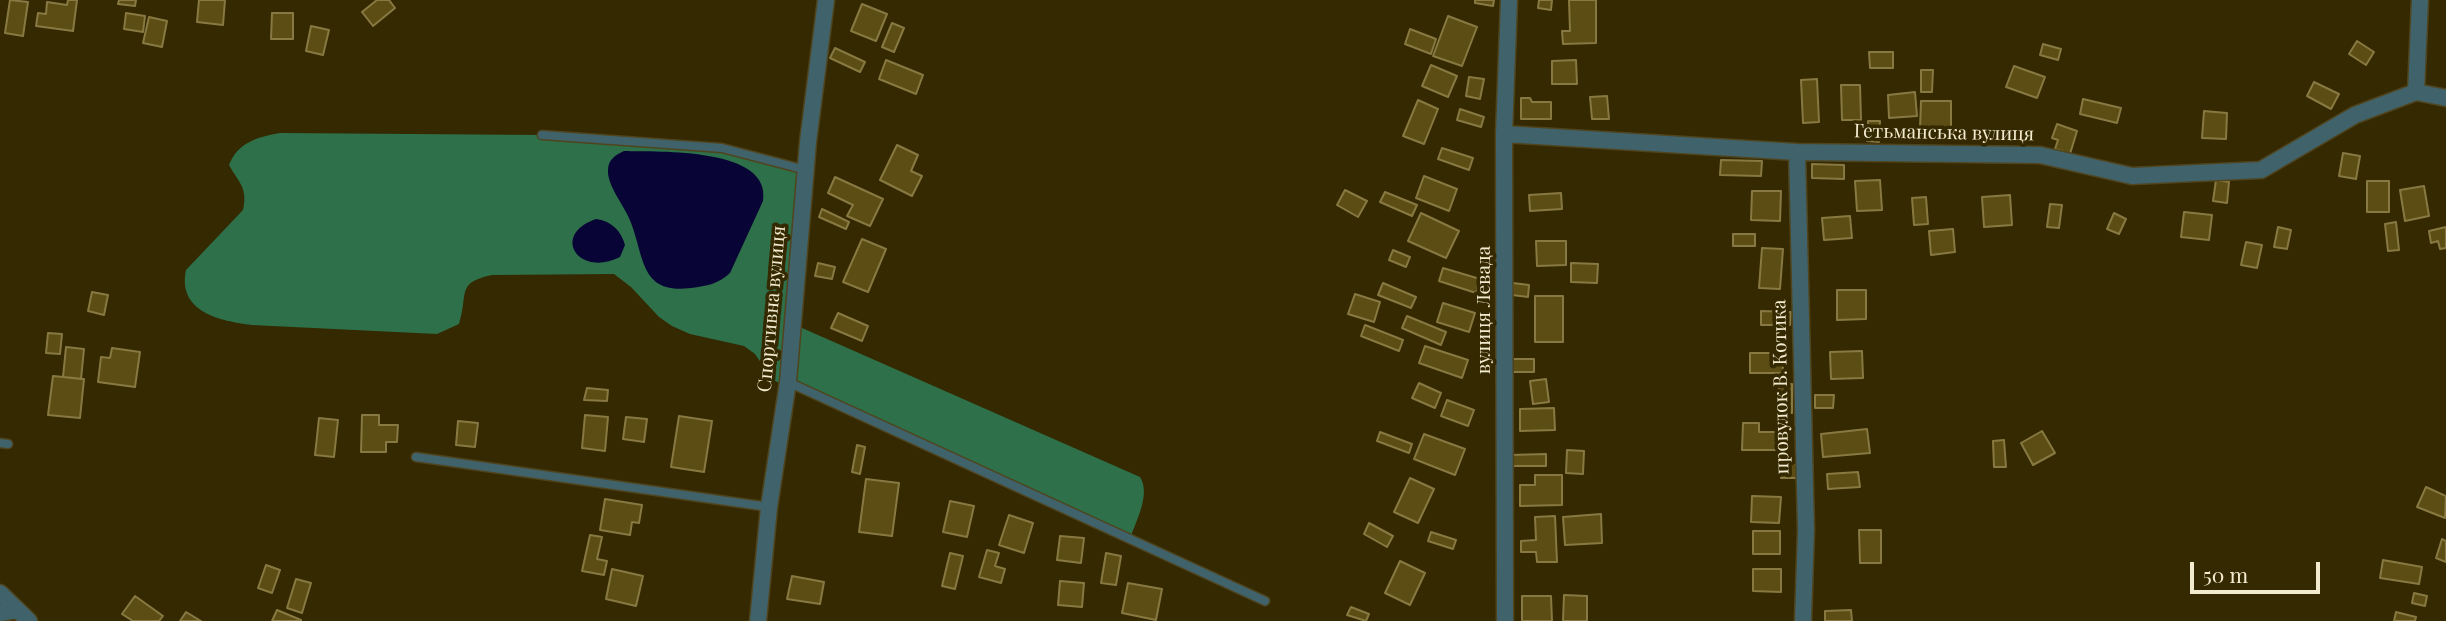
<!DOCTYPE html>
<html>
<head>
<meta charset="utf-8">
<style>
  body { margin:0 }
  #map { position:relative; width:2446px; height:621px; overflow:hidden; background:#342900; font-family:"Playfair Display",serif }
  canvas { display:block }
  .scale { position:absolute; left:2190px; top:562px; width:130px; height:32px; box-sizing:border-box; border:4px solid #f3ebcf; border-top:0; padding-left:9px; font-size:21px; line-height:24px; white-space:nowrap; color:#f3ebcf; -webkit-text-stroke:5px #342900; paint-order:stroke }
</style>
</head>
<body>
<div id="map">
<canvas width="2446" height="621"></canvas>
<div class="scale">50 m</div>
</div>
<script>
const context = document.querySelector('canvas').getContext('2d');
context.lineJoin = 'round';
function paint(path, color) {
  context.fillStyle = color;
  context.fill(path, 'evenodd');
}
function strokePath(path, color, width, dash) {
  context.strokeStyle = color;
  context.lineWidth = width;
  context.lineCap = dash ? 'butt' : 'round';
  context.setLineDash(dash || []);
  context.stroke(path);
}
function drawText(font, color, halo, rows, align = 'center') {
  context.font = font + ' "Playfair Display",serif';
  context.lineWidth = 7;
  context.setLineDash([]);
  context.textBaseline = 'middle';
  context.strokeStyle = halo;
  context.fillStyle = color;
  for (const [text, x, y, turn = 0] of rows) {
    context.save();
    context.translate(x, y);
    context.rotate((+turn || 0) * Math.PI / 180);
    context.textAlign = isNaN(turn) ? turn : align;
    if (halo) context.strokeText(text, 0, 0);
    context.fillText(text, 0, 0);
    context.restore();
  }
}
paint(new Path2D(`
  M280,133L542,135L722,148L806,170L793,324L1140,477C1151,494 1136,521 1130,539L773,380L755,354L744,346L690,334L672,326L659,317L631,287L614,274L492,275C455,283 469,294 459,324L437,334L252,325C220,321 177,312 186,270L243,210C248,188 239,183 229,165C238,142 258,137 280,133Z`), '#2e7049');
paint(new Path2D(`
  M624,151C658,152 772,147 763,201L730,273C718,284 707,286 691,288C638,295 645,254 629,218C623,204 607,185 608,170C608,159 616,155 624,151Z
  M596,219C611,221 621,230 625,245L620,257C579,278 550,235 596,219Z`), '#080436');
const building = new Path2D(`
  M10,0L28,2L23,36L5,33Z
  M68,0H77L73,31L36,26L38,13L46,14L47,2L67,5Z
  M119,0H136L135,6L118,4Z
  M199,0H225L223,25L197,22Z
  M377,0H389L395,8L373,26L362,12Z
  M1475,0H1494L1493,6L1475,3Z
  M1539,0H1552L1551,10L1538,8Z
  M1569,0H1596V43L1563,44L1562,31H1570Z
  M862,4L887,14L876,41L851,31Z
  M126,13L145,16L143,32L124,29Z
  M272,13H293V39H271Z
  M1448,16L1477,27L1462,66L1433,56Z
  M149,17L167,21L162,47L143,43Z
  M892,23L904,28L894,52L882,47Z
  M311,26L329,30L323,55L306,51Z
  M1410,29L1436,39L1431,54L1405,44Z
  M2357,41L2374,52L2366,65L2349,54Z
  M2043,44L2061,49L2058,60L2040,55Z
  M835,48L865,62L860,72L830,58Z
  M1869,52H1893V68H1870Z
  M886,60L923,75L916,94L879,79Z
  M1576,60L1577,84H1552V61Z
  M1431,65L1457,76L1448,97L1422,86Z
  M2014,66L2045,77L2037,98L2006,87Z
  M1921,70H1933L1932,92H1921Z
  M1469,77L1484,79L1480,99L1466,96Z
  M1817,79L1819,122L1803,123L1801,80Z
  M2314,82L2339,94L2331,109L2307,96Z
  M1841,85H1860L1861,120H1842Z
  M1915,92L1917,116L1889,118L1888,95Z
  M1607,96L1609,119H1592L1590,97Z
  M1521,98H1530L1532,102H1551V119H1521Z
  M2083,99L2121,108L2117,123L2080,114Z
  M1418,100L1438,109L1424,144L1403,136Z
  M1921,101H1951V130L1920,129Z
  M1460,109L1484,117L1481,127L1457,120Z
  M2204,111L2227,113L2226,139L2202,138Z
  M1868,121H1880L1879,142L1867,141Z
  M2057,124L2077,131L2070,154L2055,149L2058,140L2052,138Z
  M897,145L918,155L911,171L922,176L912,196L880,180Z
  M1442,148L1473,158L1469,170L1438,159Z
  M2343,153L2360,156L2356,179L2339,176Z
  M1721,160L1762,161L1761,176L1720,175Z
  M1812,164L1844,165V179L1812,178Z
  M1424,176L1457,189L1449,211L1416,198Z
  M835,177L883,199L870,226L847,216L853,205L828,193Z
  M1880,180L1882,210L1857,211L1855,181Z
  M2216,180L2229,182L2227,203L2213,201Z
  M2367,181H2389V212H2367Z
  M2424,186L2429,216L2405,221L2400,190Z
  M1345,190L1367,201L1358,217L1337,205Z
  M1752,191H1781L1780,221L1751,220Z
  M1385,192L1417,205L1412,216L1380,202Z
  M1561,193L1562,209L1530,211L1529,195Z
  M2010,195L2012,225L1984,227L1982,197Z
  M1926,197L1928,224L1914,225L1912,198Z
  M2050,204L2062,205L2059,228L2047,227Z
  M822,209L849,222L846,229L819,217Z
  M2184,212L2212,215L2209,240L2181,237Z
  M1421,213L1459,231L1446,258L1408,241Z
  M2114,213L2126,219L2119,234L2107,229Z
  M1850,216L1852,238L1824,240L1822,218Z
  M2396,222L2399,250L2388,251L2385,224Z
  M2278,227L2291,230L2287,249L2274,247Z
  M2446,227V248L2440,249L2438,241L2431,243L2429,231Z
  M1953,229L1955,252L1931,255L1929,231Z
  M1733,234H1755V246H1733Z
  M862,239L886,249L868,292L843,282Z
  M1536,241H1566V265L1537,266Z
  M2246,242L2262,245L2257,268L2241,265Z
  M1762,248L1783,249L1780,289L1759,288Z
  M1393,250L1410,257L1406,267L1389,260Z
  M818,263L835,267L832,279L815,276Z
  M1571,263L1598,264L1597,283L1571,282Z
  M1443,268L1480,279L1476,293L1439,281Z
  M1383,283L1416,297L1411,308L1378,295Z
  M1513,283L1529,285L1528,297L1512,295Z
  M1837,290H1866V319L1837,320Z
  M92,292L108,295L104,315L88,311Z
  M1355,294L1380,302L1374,322L1348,314Z
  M1535,296H1563V342H1535Z
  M1443,303L1475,313L1469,332L1437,322Z
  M1761,311L1791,312L1790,325H1761Z
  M838,313L868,326L862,341L831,328Z
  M1407,316L1446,332L1441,345L1402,328Z
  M1365,325L1403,340L1399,351L1361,336Z
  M48,333L62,334L60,354L46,353Z
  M1425,346L1468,360L1462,378L1419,363Z
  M66,347L84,349L81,379L63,377Z
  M112,348L140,352L135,387L98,382L101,357L110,358Z
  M1862,351L1863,378L1831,379L1830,352Z
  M1750,353H1783V373H1750Z
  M1509,359H1534V372H1509Z
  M53,376L84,379L80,418L48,415Z
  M1546,379L1549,402L1533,404L1530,381Z
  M1419,383L1441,393L1435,408L1412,398Z
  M1779,384H1792V413H1779Z
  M587,388L608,390L607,401L584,400Z
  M1815,395H1834L1833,408H1815Z
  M1447,400L1474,410L1468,426L1441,416Z
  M1554,408L1555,430L1520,431V409Z
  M362,415H379V425H398L397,442H386V452H361Z
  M585,415L608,417L605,451L582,448Z
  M679,416L712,421L704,472L671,467Z
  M626,417L647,419L644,442L623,439Z
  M319,418L338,420L334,457L315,455Z
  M458,421L478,423L475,447L456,445Z
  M1743,423H1759V432H1786V450H1742Z
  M1867,429L1870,453L1823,457L1821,434Z
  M2042,431L2055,453L2033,465L2021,443Z
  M1380,432L1412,444L1409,453L1377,441Z
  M1424,434L1465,449L1455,475L1414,459Z
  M2004,440L2006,467H1994L1993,441Z
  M857,445L865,447L860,474L852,472Z
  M1567,450L1584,451L1583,474L1566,473Z
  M1546,454V466H1510V455Z
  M1781,463L1797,464V478H1781Z
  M1858,472L1860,487L1828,489L1827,474Z
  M1535,475H1562V505L1520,506V485H1535Z
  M1410,478L1434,489L1418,523L1394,512Z
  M866,479L899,483L892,536L859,532Z
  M2426,487L2446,496L2445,518L2417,507Z
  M1752,496L1781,497L1779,523L1751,522Z
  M605,499L642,505L639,523L632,522L630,535L600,530Z
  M950,501L974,506L967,537L943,532Z
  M1601,514L1602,543L1565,545L1563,517Z
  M1009,515L1033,523L1024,553L999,545Z
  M1555,516L1557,562H1537L1536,552H1521V541L1536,540L1535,517Z
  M1369,523L1393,536L1387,547L1364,534Z
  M1859,530H1881V563H1860Z
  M1753,531H1780V554H1753Z
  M1431,532L1456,540L1453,549L1428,541Z
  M590,535L602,537L597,559L607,561L604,575L582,571Z
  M1060,536L1084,538L1081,563L1057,560Z
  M2442,539L2446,541V562L2436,558Z
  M987,550L999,553L995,566L1005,569L1001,583L979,577Z
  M950,553L963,556L955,589L942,586Z
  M1106,553L1121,556L1116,585L1101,583Z
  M2383,560L2422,567L2419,584L2380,578Z
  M1400,561L1425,573L1410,605L1385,593Z
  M266,565L280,570L272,593L258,588Z
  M612,569L643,576L636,606L606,599Z
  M1753,569H1781V592L1753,591Z
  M792,576L824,582L820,604L787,599Z
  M296,579L311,583L302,613L287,608Z
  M1060,581L1084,583L1082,607L1058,605Z
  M1128,583L1162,589L1156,620L1122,613Z
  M2414,593L2427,596L2425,606L2412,603Z
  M1564,595L1587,596V621H1563Z
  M135,596L163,616L159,621H133L122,614Z
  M1522,596H1551L1552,621H1522Z
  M1351,607L1369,614L1366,621L1347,615Z
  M277,610L301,620V621H272Z
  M1851,610L1852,621H1825V611Z
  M186,612L201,621H180Z
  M2396,612L2416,617L2415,621H2394Z`);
paint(building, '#5b4d13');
strokePath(building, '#887942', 2);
const lane = new Path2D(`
  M542,135L722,148L806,170
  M788,382L1265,601
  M0,443L8,444
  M416,457L769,507`);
const street = new Path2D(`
  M2416,92L2420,0
  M1504,134L1797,152L2040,155L2132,176L2261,170L2355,115L2416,92L2446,98
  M1797,152L1806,530L1803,621
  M0,593L29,621
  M0,613L17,610
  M758,621L769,507L788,382L808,142L826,0
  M1505,621L1504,134L1509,0`);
strokePath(lane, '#4f441d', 11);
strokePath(street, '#4f441d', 19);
strokePath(lane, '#40626a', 8);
strokePath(street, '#40626a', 16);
drawText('19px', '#f3ebcf', '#342900', [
  ["Гетьманська вулиця",1944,133,1],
  ["Спортивна вулиця",772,309,-85],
  ["вулиця Левада",1484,310,-90],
  ["провулок В. Котика",1781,387,-91]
]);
</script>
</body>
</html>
